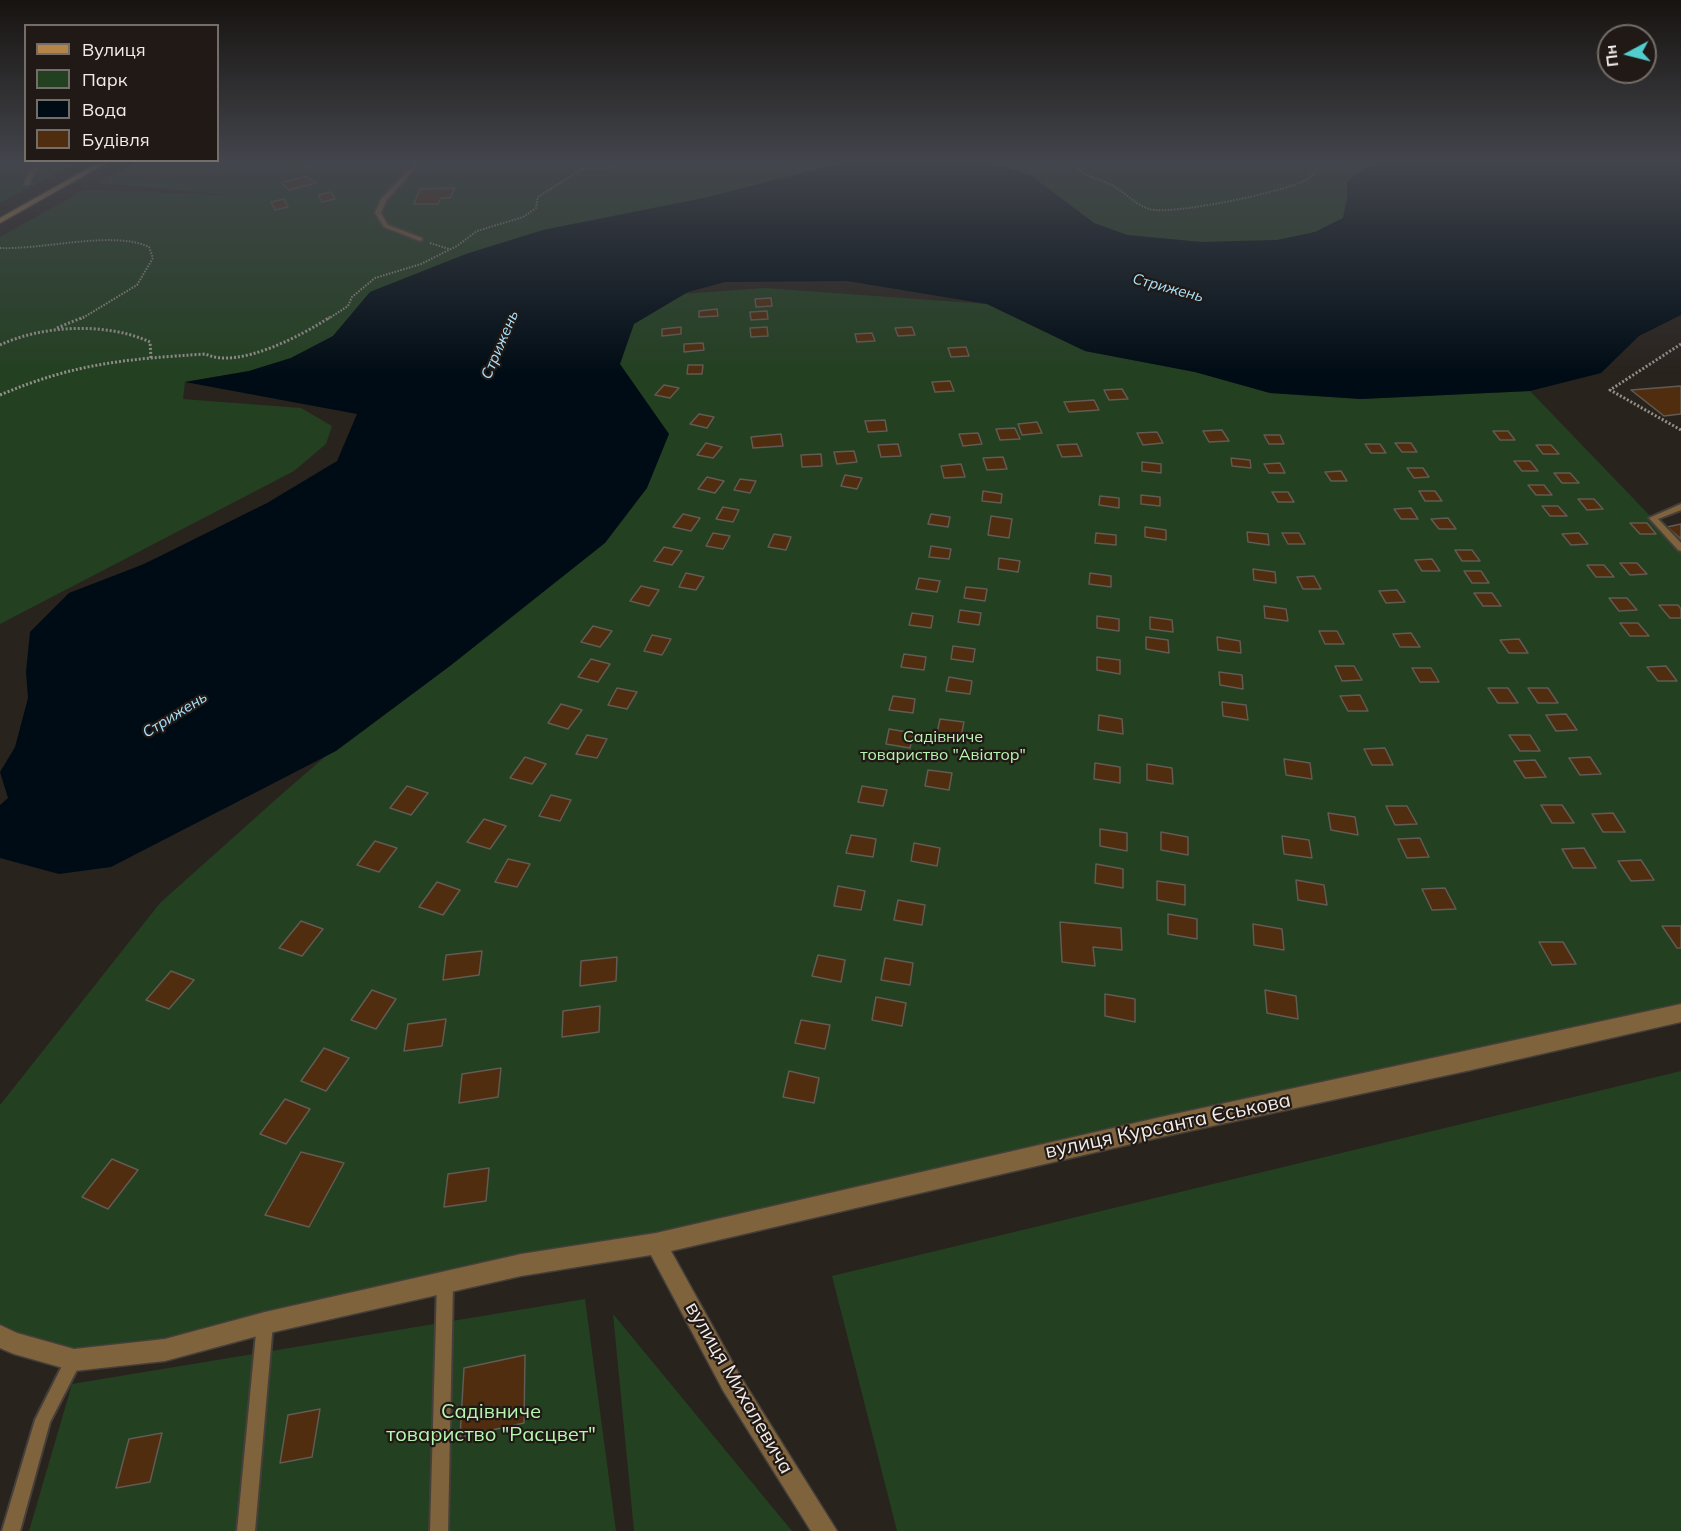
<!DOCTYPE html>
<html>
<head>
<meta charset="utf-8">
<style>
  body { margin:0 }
  #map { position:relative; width:1681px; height:1531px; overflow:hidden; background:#29231e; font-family:Mulish,sans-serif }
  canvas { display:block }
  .legend { position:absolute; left:24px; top:24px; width:195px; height:138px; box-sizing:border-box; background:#201915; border:2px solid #746e6a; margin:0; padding:8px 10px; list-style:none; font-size:18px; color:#f2edea }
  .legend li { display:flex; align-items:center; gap:12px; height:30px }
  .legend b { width:30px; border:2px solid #746e6a }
  .north { position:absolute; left:1597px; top:24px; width:60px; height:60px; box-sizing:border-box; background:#201915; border:2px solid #746e6a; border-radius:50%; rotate:263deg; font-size:16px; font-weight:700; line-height:24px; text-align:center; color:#f2edea }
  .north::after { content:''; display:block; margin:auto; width:21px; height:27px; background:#52cdcd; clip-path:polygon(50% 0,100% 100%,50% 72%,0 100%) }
</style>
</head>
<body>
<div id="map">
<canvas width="1681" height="1531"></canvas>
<ul class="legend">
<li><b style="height:8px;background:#b48547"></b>Вулиця</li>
<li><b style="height:16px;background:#234021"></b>Парк</li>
<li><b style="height:16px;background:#000c15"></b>Вода</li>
<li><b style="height:16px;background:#502d0f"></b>Будівля</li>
</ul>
<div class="north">Пн</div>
</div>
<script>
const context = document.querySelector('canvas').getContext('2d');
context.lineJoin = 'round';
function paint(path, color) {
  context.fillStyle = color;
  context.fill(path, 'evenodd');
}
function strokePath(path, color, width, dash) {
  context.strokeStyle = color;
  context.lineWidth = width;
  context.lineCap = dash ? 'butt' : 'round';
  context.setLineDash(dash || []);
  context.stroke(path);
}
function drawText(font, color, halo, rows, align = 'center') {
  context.font = font + ' Mulish,sans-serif';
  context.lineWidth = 4.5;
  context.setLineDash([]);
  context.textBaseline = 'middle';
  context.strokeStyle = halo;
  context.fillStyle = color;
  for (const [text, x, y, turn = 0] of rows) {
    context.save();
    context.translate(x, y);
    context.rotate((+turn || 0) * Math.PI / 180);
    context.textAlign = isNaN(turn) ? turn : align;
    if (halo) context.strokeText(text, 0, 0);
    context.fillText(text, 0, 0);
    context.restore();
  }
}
paint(new Path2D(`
  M0,159L80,161L0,203Z
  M218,159H858L704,198L543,230L466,254L370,292L333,336L291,358L249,371L185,382L183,399L301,408L332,426L326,444L294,471L0,624V237L84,190L229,195L99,183L137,161Z
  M977,159H1406L1367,166L1347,200L1343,218L1315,232L1277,240L1201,242L1127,235L1094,223L1030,175Z
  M765,288L987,304L1085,351L1195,372L1270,393L1361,399L1530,391L1681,548V1013L74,1360L0,1336V1105L160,903L283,793L567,548L609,336L667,295Z
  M1681,1071V1531H897L832,1276Z
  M585,1299L616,1531H29L72,1384Z
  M613,1314L792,1531H634Z`), '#234021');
paint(new Path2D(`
  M858,159H977L1030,175L1094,223L1127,235L1201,242L1277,240L1315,232L1343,218L1347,200V182L1367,166L1406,159H1681V315L1639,336L1601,373L1530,391L1361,399L1270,393L1195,372L1085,351L987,304L847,281L725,282L688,292L634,324L620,364L669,434L647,488L605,543L450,666L336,751L111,867L59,874L0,858V805L8,798L0,772L15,747L28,698L26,672L30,632L69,593L144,564L267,503L337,461L357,414L185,382L249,371L291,358L333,336L370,292L466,254L543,230L704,198Z`), '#000c15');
const building = new Path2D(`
  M307,176L316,183L289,190L281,183Z
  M455,188L450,198H441L438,204H414L420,189Z
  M331,192L335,199L322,202L318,195Z
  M284,199L288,207L275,210L271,202Z
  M771,298L772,306L756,307L755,299Z
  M717,309L718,316L699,317V311Z
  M767,311L768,319L751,320L750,312Z
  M681,327V334L662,336V329Z
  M767,327L768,336L751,337L750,328Z
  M912,327L915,335L898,336L895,328Z
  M872,333L875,341L857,342L855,334Z
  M703,343L704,350L684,352V344Z
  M966,347L969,356L951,357L948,348Z
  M688,365H703L702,374H687Z
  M950,381L954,391L935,392L932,382Z
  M664,385L679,388L670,398L655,395Z
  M1681,386V414L1664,416L1631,390Z
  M1122,389L1128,399L1109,400L1104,390Z
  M1094,400L1099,410L1069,412L1064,402Z
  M699,414L714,417L707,428L690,424Z
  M885,420L887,431L868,432L865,421Z
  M1037,422L1042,433L1022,435L1018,424Z
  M1015,428L1020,439L1000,440L996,429Z
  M1222,430L1229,441L1209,442L1203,431Z
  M1493,431H1508L1515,440H1500Z
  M1157,432L1163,443L1143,445L1137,433Z
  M978,433L982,444L963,446L959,434Z
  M781,434L783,446L753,448L751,437Z
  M1264,435H1280L1284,444H1269Z
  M706,443L722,447L713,458L697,455Z
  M1395,443H1411L1417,452H1402Z
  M898,444L901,456L881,457L878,445Z
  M1077,444L1082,456L1062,457L1057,445Z
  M1365,444H1380L1386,453H1371Z
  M1536,445H1551L1559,454H1543Z
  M854,451L857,462L837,464L834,452Z
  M821,454L822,466L802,467L801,455Z
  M1003,457L1007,469L987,470L983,458Z
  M1231,458L1250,460L1251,468L1232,466Z
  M1514,461H1530L1538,471H1522Z
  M1142,462L1161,464V473L1142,471Z
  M1280,463L1285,473H1269L1264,464Z
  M961,464L965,477L944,478L941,466Z
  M1407,468H1423L1429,477L1414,478Z
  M1341,471L1347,481H1331L1325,472Z
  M1554,473H1570L1579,483H1562Z
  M845,475L862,478L857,489L841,486Z
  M707,477L724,481L715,493L698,489Z
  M740,479L756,481L750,493L734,490Z
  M1528,485H1544L1552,495H1536Z
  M983,491L1002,494L1001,503L982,501Z
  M1419,491H1435L1442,501H1425Z
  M1272,492H1288L1294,502H1278Z
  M1141,495L1160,497V506L1141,504Z
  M1100,496L1119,498V508L1099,505Z
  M1578,499H1594L1603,509L1587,510Z
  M1542,506H1558L1567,516H1550Z
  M723,507L739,510L733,522L716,519Z
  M1411,508L1418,519H1401L1394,509Z
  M683,514L700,518L691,531L673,527Z
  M931,514L950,517L948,527L928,524Z
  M991,516L1012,519L1009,538L988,535Z
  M1448,518L1456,529H1439L1431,519Z
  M1630,523H1647L1656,534H1640Z
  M1681,524V539L1667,527Z
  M1145,527L1166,530V540L1145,537Z
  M1247,532L1268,534L1269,545L1248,542Z
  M713,533L730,536L723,549L706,546Z
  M1096,533L1116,535V545L1095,543Z
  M1282,533H1299L1305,544H1288Z
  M1579,533L1588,544L1571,545L1562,534Z
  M774,534L791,537L786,550L768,547Z
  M931,546L951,549L949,559L929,557Z
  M664,547L682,551L672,565L654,561Z
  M1455,550H1472L1480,561H1462Z
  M999,558L1020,561L1018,572L998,569Z
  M1432,559L1440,571H1422L1415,560Z
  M1620,563H1637L1647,574L1630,575Z
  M1587,565H1604L1614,577H1596Z
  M1253,569L1275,572L1276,583L1254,580Z
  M1464,571H1481L1489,583H1472Z
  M686,573L704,577L696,590L679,587Z
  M1090,573L1111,576V587L1089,584Z
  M1314,576L1321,589H1303L1297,577Z
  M919,578L940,581L937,592L916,589Z
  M641,586L659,590L649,606L630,601Z
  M966,587L987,589L985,601L964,598Z
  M1397,590L1405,602L1386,603L1379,591Z
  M1474,593H1492L1501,606H1483Z
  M1609,598H1627L1637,610L1619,611Z
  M1659,605H1678L1681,609V618H1670Z
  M1264,606L1286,609L1288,621L1265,618Z
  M960,610L981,613L979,625L958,622Z
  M912,613L933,616L931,628L909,625Z
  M1097,616L1119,619V631L1097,628Z
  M1150,617L1172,620L1173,632L1150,629Z
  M1620,623H1638L1649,636H1630Z
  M593,626L612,631L600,647L581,642Z
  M1319,631H1337L1344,644H1325Z
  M1411,633L1420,647H1400L1393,634Z
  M652,635L671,639L662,655L644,651Z
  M1146,637L1168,640L1169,653L1146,649Z
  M1217,637L1240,641L1241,653L1218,650Z
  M1519,639L1528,653H1509L1500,640Z
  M953,646L975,649L973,662L951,659Z
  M904,654L926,657L924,670L901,667Z
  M1097,657L1120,660V674L1097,670Z
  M591,659L610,664L598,682L578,677Z
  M1335,666H1354L1362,680L1342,681Z
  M1666,666L1677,681H1658L1647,667Z
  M1412,668H1431L1439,682H1420Z
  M1219,672L1242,675L1243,689L1220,685Z
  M949,677L972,681L970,694L946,691Z
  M617,688L637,692L627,709L608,705Z
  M1488,688H1508L1518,703H1498Z
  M1528,688H1548L1558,703H1538Z
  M1360,695L1368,711H1348L1340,696Z
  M893,696L915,699L913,713L889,710Z
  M1222,702L1246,705L1248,720L1223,716Z
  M561,704L582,710L568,729L548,723Z
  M1566,714L1577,730L1556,731L1546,715Z
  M1099,715L1122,719L1123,734L1098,730Z
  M940,719L964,722L961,737L937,733Z
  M889,729L913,733L910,748L886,744Z
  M587,735L607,739L597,758L576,754Z
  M1509,735H1530L1540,751H1520Z
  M1385,748L1393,765H1372L1364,749Z
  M525,757L546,764L532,784L510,778Z
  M1590,757L1601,774L1580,775L1569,758Z
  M1284,759L1310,763L1312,779L1286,775Z
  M1535,760L1546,777L1525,778L1514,761Z
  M1095,763L1120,767V783L1094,779Z
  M1147,764L1172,768L1173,784L1147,780Z
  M928,770L952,773L949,790L925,786Z
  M407,786L428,793L411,815L390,808Z
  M862,786L887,790L883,806L858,802Z
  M551,795L571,800L560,821L539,816Z
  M1541,805H1562L1574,823H1552Z
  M1386,806H1407L1417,824L1395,825Z
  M1328,813L1355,817L1358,835L1331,830Z
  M1613,813L1625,832H1603L1592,814Z
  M484,819L506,826L490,849L467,842Z
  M1100,829L1127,833V851L1100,846Z
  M1161,832L1188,837V855L1161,850Z
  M851,835L876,839L873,857L846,853Z
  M1282,836L1309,840L1312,858L1284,854Z
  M1420,838L1429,857L1407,858L1398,839Z
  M375,841L397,848L379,872L357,865Z
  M914,843L940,848L937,866L911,861Z
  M1584,848L1596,868H1573L1562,849Z
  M508,859L530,864L517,887L495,882Z
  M1641,860L1654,880L1631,881L1618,861Z
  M1096,864L1123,869V888L1095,883Z
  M1296,880L1324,885L1327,905L1298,900Z
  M1157,881L1185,885V905L1157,900Z
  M437,882L460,890L443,915L419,907Z
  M838,886L865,891L861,910L834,906Z
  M1445,888L1456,909L1432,910L1422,889Z
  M898,900L925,905L922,925L894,920Z
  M1168,914L1197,919V939L1168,934Z
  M301,921L323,929L302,956L279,948Z
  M1060,922L1121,928L1122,950L1093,947L1095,966L1062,962Z
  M1253,924L1282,929L1284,950L1254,945Z
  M1662,926H1681V948H1677Z
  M1539,942H1563L1576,964L1552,965Z
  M482,951L479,975L443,980L446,955Z
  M818,955L845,960L841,982L812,976Z
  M617,957L616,981L580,986L581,961Z
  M885,958L913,963L910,985L881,980Z
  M171,971L194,980L169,1009L146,1000Z
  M372,990L396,999L376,1029L351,1020Z
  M1265,990L1296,996L1298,1019L1267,1013Z
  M1105,994L1135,999V1022L1105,1016Z
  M876,997L906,1003L902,1026L872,1020Z
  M600,1006L599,1032L562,1037L563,1011Z
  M446,1019L442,1046L404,1051L408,1024Z
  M801,1020L830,1025L825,1049L795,1043Z
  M324,1048L349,1058L326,1091L301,1081Z
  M501,1068L498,1097L459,1103L462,1074Z
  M789,1071L819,1078L814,1103L783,1097Z
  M285,1099L310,1109L286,1144L260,1134Z
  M301,1152L344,1163L309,1227L265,1215Z
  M112,1159L138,1170L108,1209L82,1197Z
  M489,1168L486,1201L444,1207L448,1174Z
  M525,1355L524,1423L460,1437L464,1368Z
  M320,1409L312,1457L280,1463L288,1415Z
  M162,1433L150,1482L116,1488L129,1439Z`);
paint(building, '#502d0f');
strokePath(building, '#625a54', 1.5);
const service = new Path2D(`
  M235,159H253L323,168L320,170Z
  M419,159H424L386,201L381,213L388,225L422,238V240L420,241L384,227L375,213L381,199Z
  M1681,504V510L1658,519L1681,543V551L1678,550L1649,518Z
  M445,1276L450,1279L453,1284L448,1531H430L437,1284L440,1279Z
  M265,1315L270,1318L273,1323L255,1531H237L257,1323L260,1318Z
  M74,1352L80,1354L82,1360L50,1422L20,1531H2L35,1420L68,1354Z`);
const minor = new Path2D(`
  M35,160H42L29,185H23Z`);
const tertiary = new Path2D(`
  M1681,1004V1022L1471,1070L1161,1137L671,1251L740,1376L837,1531H811L724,1392L651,1255L521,1276L265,1334L165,1361L74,1371L14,1354L0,1348V1325L17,1333L74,1349L165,1339L265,1312L521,1254L656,1233L1161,1117Z`);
const secondary = new Path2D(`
  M103,160H112L0,223V218Z`);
strokePath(service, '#453f3b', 4);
strokePath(minor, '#453f3b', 3);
strokePath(tertiary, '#453f3b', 3);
strokePath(secondary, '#453f3b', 3);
strokePath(new Path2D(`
  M1054,159L1072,165
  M1070,159C1075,173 1095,178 1107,183C1124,189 1135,208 1155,210C1186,212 1274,194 1304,181C1312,177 1320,166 1327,159
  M582,169L609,168L640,159
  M430,243L449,249
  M0,248C43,250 113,230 149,247L153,258L137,285L81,319
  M328,319L348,306L352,297L375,278L421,264L457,246L477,231L523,217L536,208L538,197L582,169L561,159`), '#948f8b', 2, [1.5, 1.5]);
strokePath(new Path2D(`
  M57,328L84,317
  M1681,344L1610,390L1681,430
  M0,345C42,325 107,322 150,342L151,358
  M0,395C75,363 127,359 206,354C237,370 303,335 330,317`), '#948f8b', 3, [2, 2]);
paint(service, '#7f633d');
paint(minor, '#7f633d');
paint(tertiary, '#7f633d');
paint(secondary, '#b48547');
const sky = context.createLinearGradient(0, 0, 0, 374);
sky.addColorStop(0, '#171310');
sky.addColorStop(0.43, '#43454c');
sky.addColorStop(1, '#43454c00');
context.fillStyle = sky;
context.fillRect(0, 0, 1681, 374);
drawText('italic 15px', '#a9e1fc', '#201915', [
  ["Стрижень",1168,288,15],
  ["Стрижень",500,345,-67],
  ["Стрижень",175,715,-32]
]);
drawText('16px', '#b6f6b0', '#201915', [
  ["Садівниче",943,737],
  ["товариство \"Авіатор\"",943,755]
]);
drawText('20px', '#f2edea', '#201915', [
  ["вулиця Курсанта Єськова",1168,1126,-12],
  ["вулиця Михалевича",739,1388,60]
]);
drawText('20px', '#b6f6b0', '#201915', [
  ["Садівниче",491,1412],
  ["товариство \"Расцвет\"",491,1435]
]);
</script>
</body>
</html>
